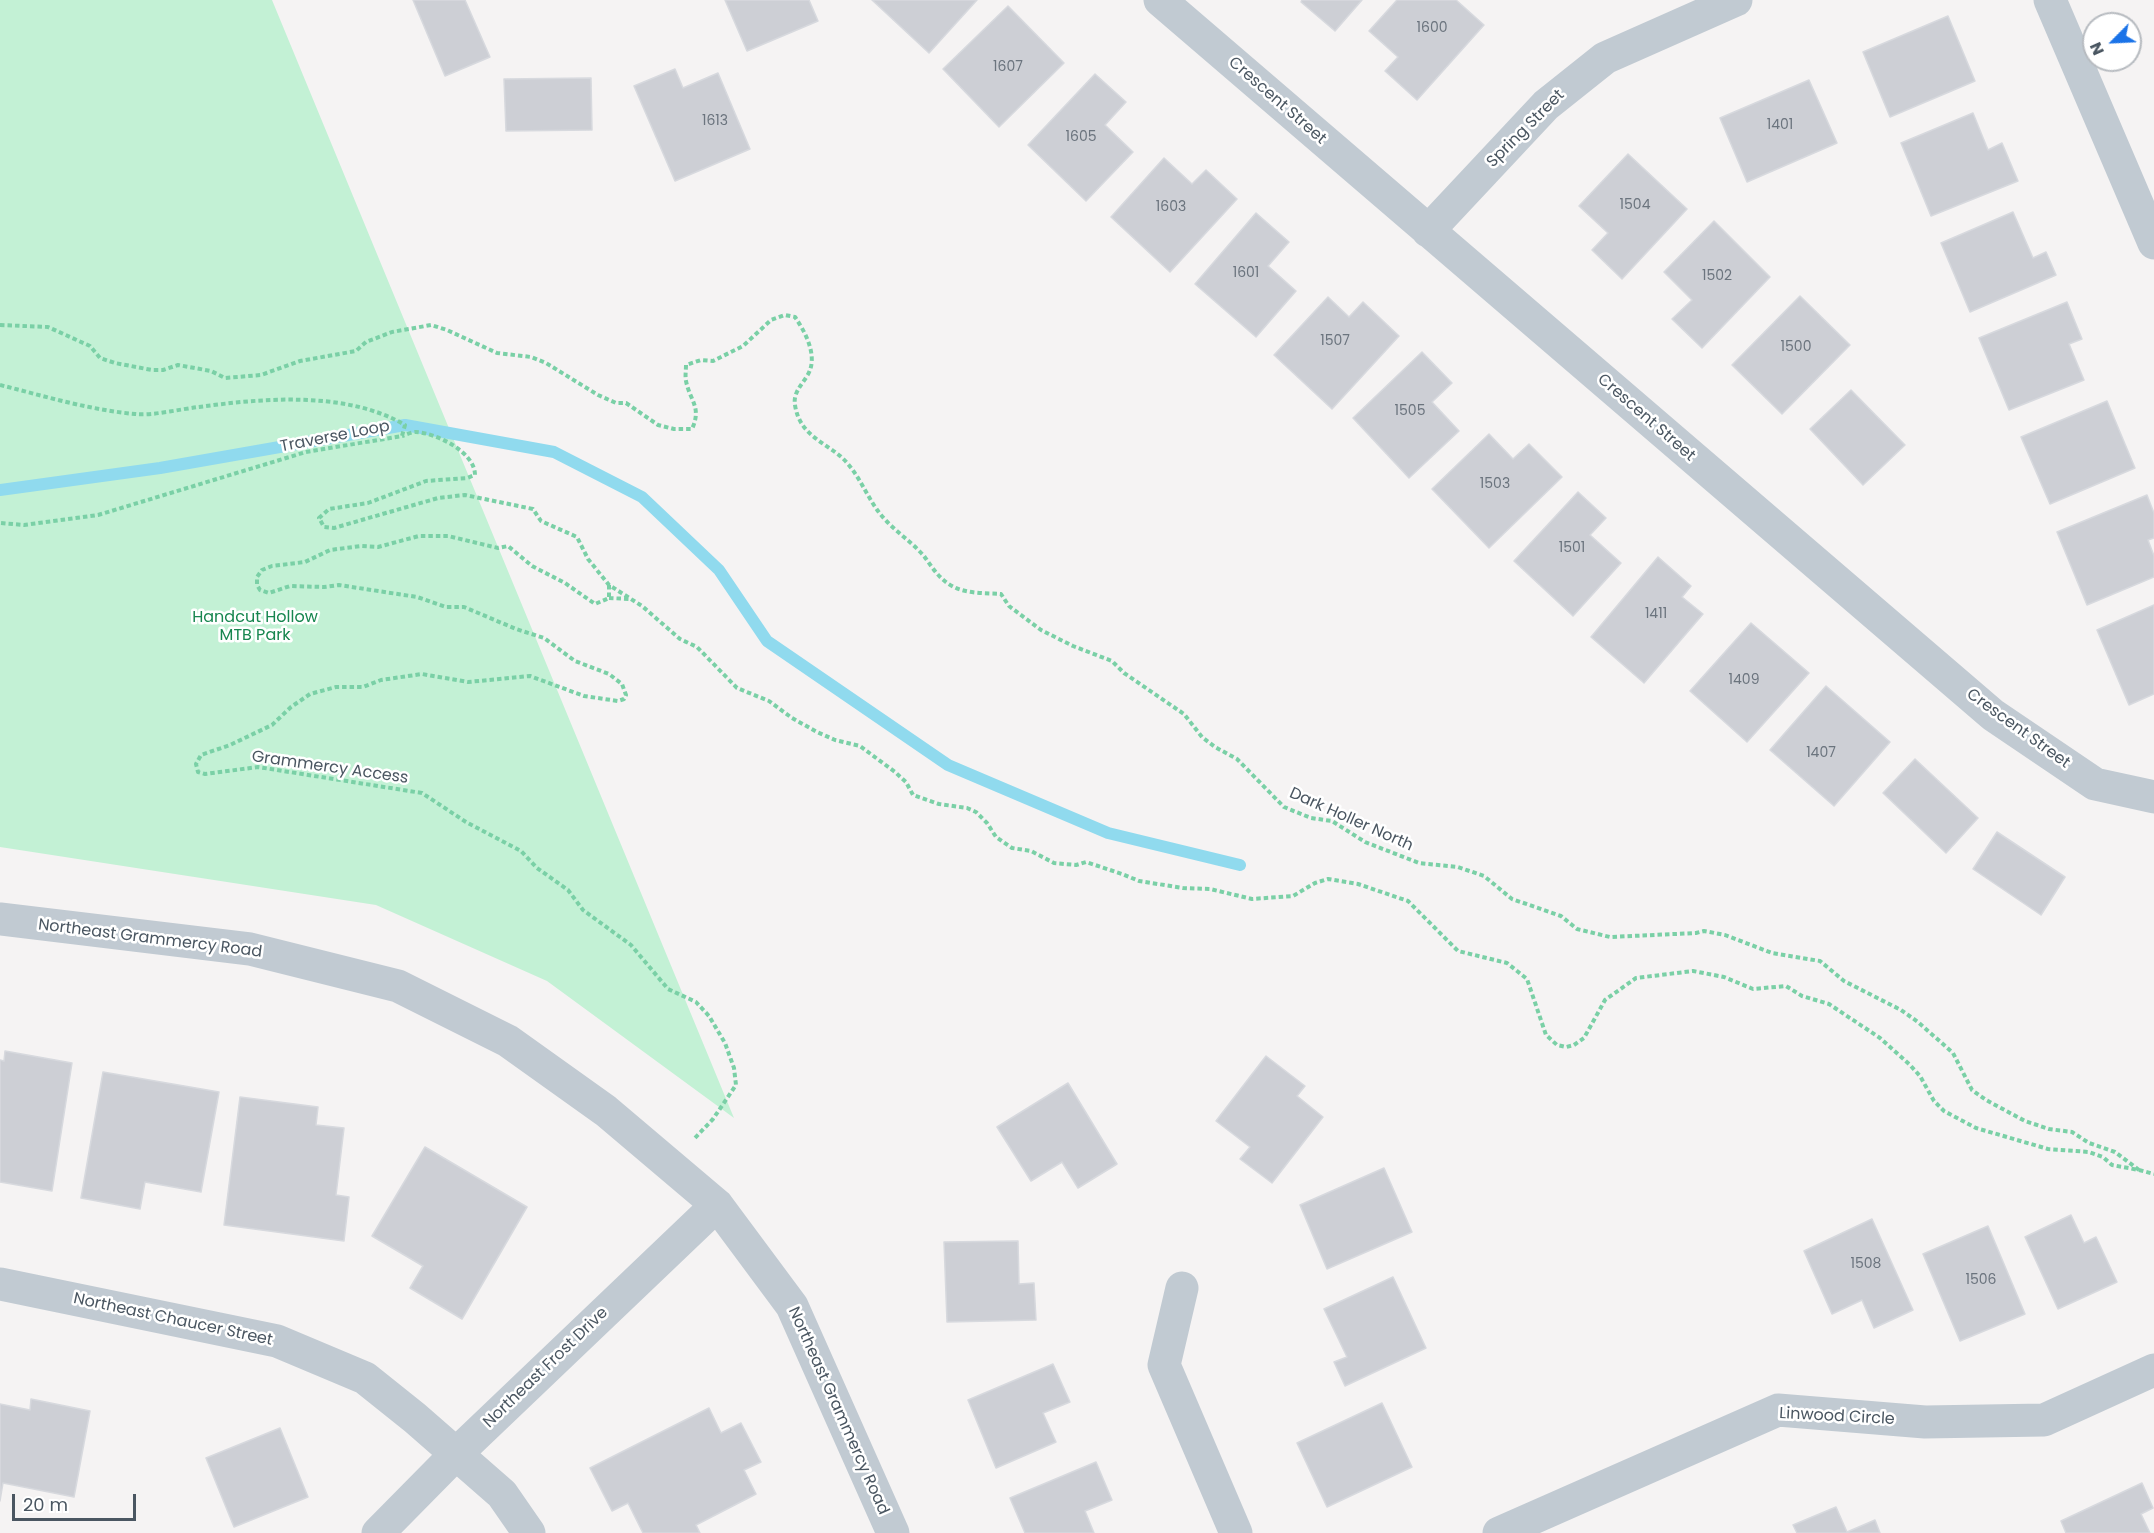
<!DOCTYPE html>
<html>
<head>
<meta charset="utf-8">
<style>
  body { margin:0 }
  #map { position:relative; width:2154px; height:1533px; overflow:hidden; background:#f5f3f3; font-family:Poppins,sans-serif }
  canvas { display:block }
  .north { position:absolute; left:2082px; top:12px; width:60px; height:60px; box-sizing:border-box; background:#fff; border:2px solid #b7bbc0; border-radius:50%; rotate:246deg; font-size:16px; font-weight:700; line-height:24px; text-align:center; color:#4a5661 }
  .north::after { content:''; display:block; margin:auto; width:21px; height:27px; background:#1a73e8; clip-path:polygon(50% 0,100% 100%,50% 72%,0 100%) }
  .scale { position:absolute; left:12px; top:1494px; width:124px; height:27px; box-sizing:border-box; border:3px solid #4a5661; border-top:0; padding-left:8px; font-size:18px; line-height:21px; white-space:nowrap; color:#4a5661; -webkit-text-stroke:4px #fff; paint-order:stroke }
</style>
</head>
<body>
<div id="map">
<canvas width="2154" height="1533"></canvas>
<div class="north">N</div>
<div class="scale">20 m</div>
</div>
<script>
const context = document.querySelector('canvas').getContext('2d');
context.lineJoin = 'round';
function paint(path, color) {
  context.fillStyle = color;
  context.fill(path, 'evenodd');
}
function strokePath(path, color, width, dash) {
  context.strokeStyle = color;
  context.lineWidth = width;
  context.lineCap = dash ? 'butt' : 'round';
  context.setLineDash(dash || []);
  context.stroke(path);
}
function drawText(font, color, halo, rows, align = 'center') {
  context.font = font + ' Poppins,sans-serif';
  context.lineWidth = 5;
  context.setLineDash([]);
  context.textBaseline = 'middle';
  context.strokeStyle = halo;
  context.fillStyle = color;
  for (const [text, x, y, turn = 0] of rows) {
    context.save();
    context.translate(x, y);
    context.rotate((+turn || 0) * Math.PI / 180);
    context.textAlign = isNaN(turn) ? turn : align;
    if (halo) context.strokeText(text, 0, 0);
    context.fillText(text, 0, 0);
    context.restore();
  }
}
paint(new Path2D(`
  M0,0H272L734,1118L547,981L376,905L0,847Z`), '#c3f1d5');
strokePath(new Path2D(`
  M0,490L160,468L405,425L554,452L642,497L719,570L767,641L948,765L1108,833L1240,865`), '#90daee', 12);
const building = new Path2D(`
  M413,0H465L490,57L445,76Z
  M725,0H809L818,21L747,51Z
  M872,0H977L929,53Z
  M1302,0H1362L1335,31L1301,2Z
  M1397,0H1456L1484,25L1417,100L1385,71L1398,57L1369,31Z
  M1008,6L1064,63L999,127L943,69Z
  M1948,16L1975,81L1890,117L1863,52Z
  M675,69L683,88L718,73L750,149L675,181L634,86Z
  M1095,74L1126,102L1105,125L1133,152L1086,201L1028,145Z
  M591,78L592,130L506,131L504,79Z
  M1809,80L1837,143L1747,182L1720,118Z
  M1973,113L1988,150L2002,143L2018,181L1931,216L1901,143Z
  M1628,154L1687,209L1622,279L1592,250L1608,233L1579,206Z
  M1164,158L1192,184L1206,170L1237,199L1170,272L1111,217Z
  M2013,212L2033,258L2046,252L2056,275L1970,312L1941,243Z
  M1256,213L1289,242L1268,266L1296,291L1256,337L1195,284Z
  M1714,221L1770,277L1702,348L1672,319L1692,300L1664,272Z
  M1800,296L1850,345L1782,414L1732,365Z
  M1328,297L1349,317L1363,302L1399,336L1332,409L1274,355Z
  M2067,302L2082,339L2069,344L2084,380L2009,410L1979,338Z
  M1422,352L1452,383L1432,402L1459,431L1409,478L1353,418Z
  M1851,390L1905,445L1863,485L1810,429Z
  M2107,401L2135,468L2050,504L2021,437Z
  M1489,434L1513,459L1529,444L1562,477L1489,548L1432,489Z
  M1578,492L1606,518L1590,535L1621,563L1573,616L1514,561Z
  M2147,495L2154,513V538L2148,540L2154,556V577L2087,605L2057,532Z
  M1658,557L1691,586L1682,597L1703,614L1644,683L1591,637Z
  M2154,605V694L2129,705L2097,630Z
  M1751,623L1809,673L1747,742L1690,691Z
  M1826,686L1890,742L1834,806L1770,750Z
  M1915,759L1978,818L1946,853L1883,793Z
  M1997,832L2065,877L2041,915L1973,869Z
  M5,1051L72,1063L52,1191L0,1182V1060L4,1061Z
  M1266,1056L1305,1086L1297,1096L1323,1117L1272,1183L1240,1159L1250,1147L1216,1121Z
  M103,1072L219,1092L201,1192L145,1182L140,1209L81,1198Z
  M1068,1083L1117,1164L1078,1188L1062,1162L1031,1181L997,1127Z
  M240,1097L318,1107L316,1125L344,1128L336,1195L349,1197L344,1241L224,1225Z
  M425,1147L527,1207L462,1319L410,1288L423,1266L372,1236Z
  M1384,1168L1412,1232L1327,1269L1300,1205Z
  M2071,1215L2084,1243L2096,1237L2117,1282L2058,1309L2025,1237Z
  M1872,1219L1913,1310L1874,1328L1862,1300L1832,1314L1804,1251Z
  M1988,1226L2025,1314L1960,1341L1923,1254Z
  M1018,1241L1019,1284L1034,1283L1036,1320L947,1322L944,1242Z
  M1393,1277L1426,1348L1345,1386L1334,1362L1347,1357L1324,1309Z
  M1053,1364L1070,1402L1043,1413L1056,1442L996,1468L968,1400Z
  M31,1399L90,1411L74,1497L3,1483L0,1501V1404L30,1410Z
  M1382,1403L1412,1467L1327,1507L1297,1443Z
  M709,1408L721,1433L741,1423L761,1462L744,1470L756,1494L696,1525L700,1533H643L628,1503L612,1511L590,1468Z
  M280,1428L308,1497L234,1527L206,1458Z
  M1096,1462L1112,1500L1085,1511L1094,1533H1025L1010,1498Z
  M2142,1483L2153,1508L2141,1514L2150,1533H2066L2061,1521Z
  M1836,1507L1847,1532L1875,1520L1880,1533H1797L1793,1525Z`);
paint(building, '#cdcfd5');
strokePath(building, '#d7d9de', 1.5);
strokePath(new Path2D(`
  M0,325L48,327L90,346L100,358L115,363L152,370H163L178,365L211,371L225,378L261,375L300,361L356,351L366,342L392,332L431,325L447,330L497,353L531,357L546,363L598,395L616,403H626L658,425L674,429H692C702,407 690,401 686,381C685,376 686,370 686,365L701,360L713,361L743,346L771,320L785,315L795,317C806,333 819,358 807,376C801,386 793,393 795,405C800,439 831,443 848,464C860,478 867,496 878,511C890,528 910,540 924,556C932,567 939,579 952,586C966,594 986,593 1001,594L1009,606L1041,630L1073,646L1112,661L1124,673L1184,714L1202,737L1215,747L1237,759L1284,807L1311,818L1332,821L1365,842L1419,863L1458,867L1484,876L1512,899L1561,916L1577,929L1610,937L1696,933L1704,931L1725,935L1772,953L1820,961L1844,981L1901,1010L1918,1022L1953,1053L1972,1090L1986,1100L2025,1121L2049,1129L2072,1132L2089,1143L2115,1152L2139,1170L2112,1165L2103,1157L2089,1152L2048,1149L1976,1128L1944,1111L1934,1101L1920,1076L1910,1065L1880,1038L1829,1004L1802,996L1786,986L1753,989L1724,977L1693,971L1636,978L1605,1000L1584,1038L1574,1045L1566,1047L1557,1045L1546,1035L1527,979L1507,963L1458,951L1408,901L1358,884L1328,879L1315,883L1293,896L1252,899L1210,889L1183,888L1139,881L1122,874L1086,862L1076,865L1054,863L1031,851L1012,848L996,837L987,823L976,812L967,808L939,804L913,795L906,782L895,772L860,746L835,740L817,732L792,718L769,701L737,688L697,647L680,639L642,606L609,585L588,559L577,537L541,521L533,509L465,495L438,498L334,528L324,527L319,518L329,509L368,503L426,481L467,478L475,475C475,452 436,433 416,432C411,432 406,435 402,436
  M0,385C44,396 90,410 135,414C153,416 180,409 199,407C264,398 347,391 405,425L402,436L306,452L98,515L24,525L0,523
  M609,585V598L595,604L565,583L532,566L508,546L498,548L448,536H419L378,547L361,546L330,550L305,562L272,566L262,570L257,577V585L260,590L269,593L290,586L324,587L339,585L417,597L446,607H464L516,629L544,638L575,661L609,674L622,684L626,695L624,699L618,701L584,696L530,676L468,682L422,674L381,680L363,687H336L310,694L291,707L272,725L230,745L201,755L196,764L198,772L205,774L258,767L422,793L466,822L521,851L537,868L568,890L583,910L631,945L668,989L696,1002L709,1016L725,1043L734,1068L736,1085L713,1119L695,1138
  M609,598L629,599
  M2139,1170L2154,1174`), '#7ad0a6', 4, [4.5, 3]);
strokePath(new Path2D(`
  M1160,0L1993,715L2095,784L2154,797
  M2050,0L2154,243
  M1428,231L1546,105L1605,58L1736,0
  M0,919L250,949L398,986L508,1041L606,1111L717,1205L792,1306L893,1533
  M0,1284L277,1341L365,1378L415,1418L502,1494L529,1533
  M1182,1288L1164,1365L1236,1533
  M378,1533L455,1455L717,1205
  M1499,1533L1778,1410L1925,1422L2044,1420L2154,1370`), '#c1cad2', 33);
drawText('14px', '#6b747e', null, [
  ["1600",1432,28],
  ["1607",1008,67],
  ["1613",715,121],
  ["1401",1780,125],
  ["1605",1081,137],
  ["1504",1635,205],
  ["1603",1171,207],
  ["1601",1246,273],
  ["1502",1717,276],
  ["1507",1335,341],
  ["1500",1796,347],
  ["1505",1410,411],
  ["1503",1495,484],
  ["1501",1572,548],
  ["1411",1656,614],
  ["1409",1744,680],
  ["1407",1821,753],
  ["1508",1866,1264],
  ["1506",1981,1280]
]);
drawText('16px', '#4a5661', '#fff', [
  ["Crescent Street",1277,101,41],
  ["Spring Street",1526,129,-45],
  ["Crescent Street",1646,418,41],
  ["Traverse Loop",335,437,-11],
  ["Crescent Street",2018,729,36],
  ["Grammercy Access",330,768,8],
  ["Dark Holler North",1351,820,24],
  ["Northeast Grammercy Road",150,939,7],
  ["Northeast Chaucer Street",173,1320,12],
  ["Northeast Frost Drive",546,1368,-44],
  ["Northeast Grammercy Road",838,1411,66],
  ["Linwood Circle",1837,1417,3]
]);
drawText('16px', '#17864f', '#fff', [
  ["Handcut Hollow",255,618],
  ["MTB Park",255,636]
]);
</script>
</body>
</html>
